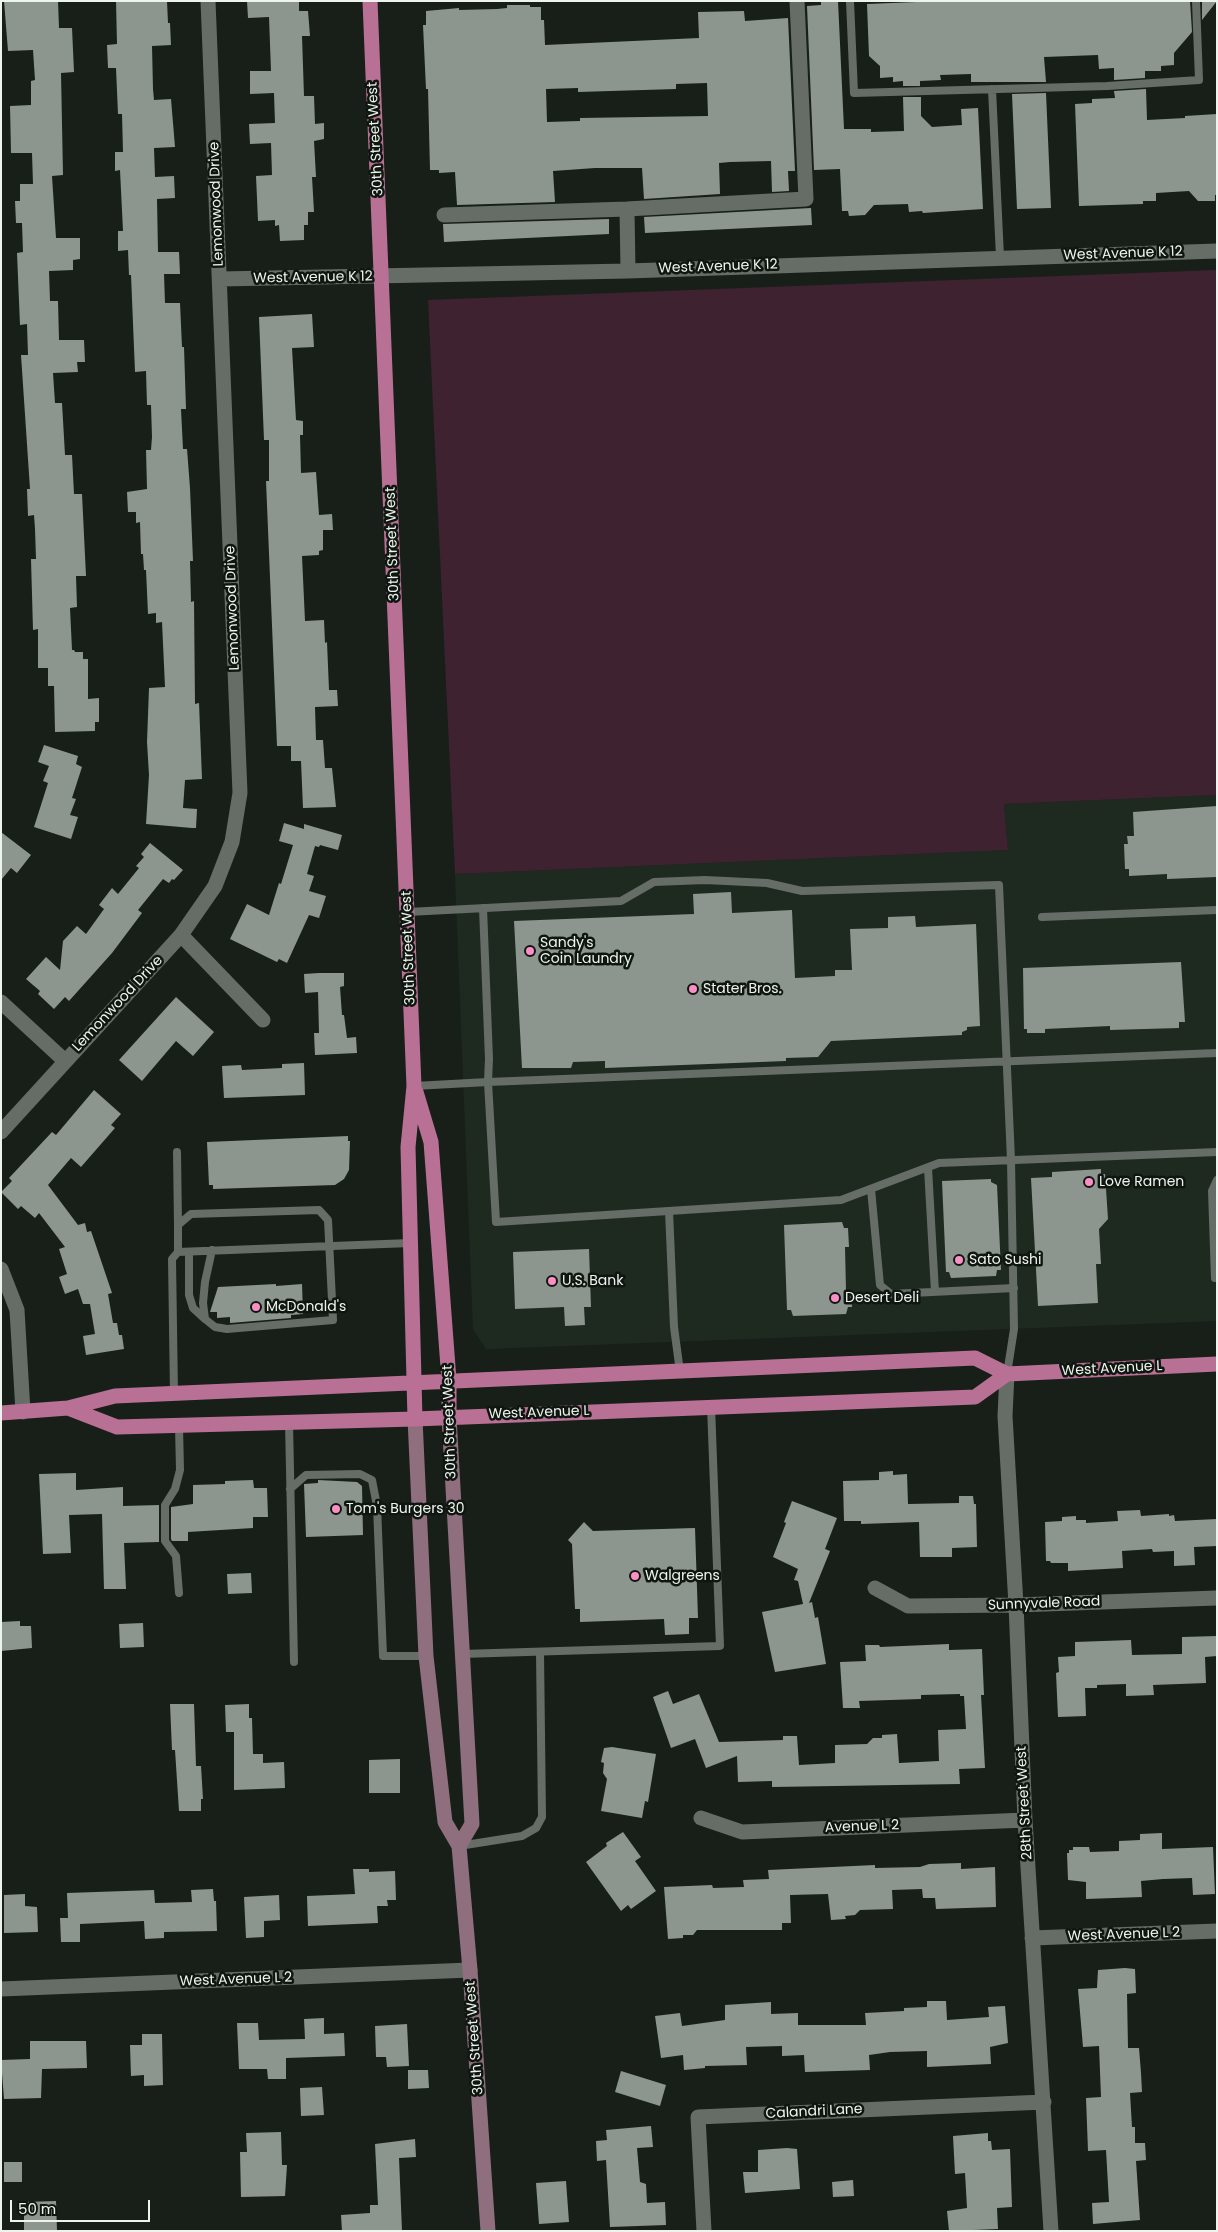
<!DOCTYPE html>
<html>
<head>
<meta charset="utf-8">
<style>
  body { margin:0 }
  #map { position:relative; width:1218px; height:2232px; overflow:hidden; background:#181f19; font-family:Poppins,sans-serif }
  canvas { display:block }
  .frame { position:absolute; inset:0; border:2px solid #eef3ee; pointer-events:none }
  .scale { position:absolute; left:10px; top:2200px; width:140px; height:22px; box-sizing:border-box; border:2px solid #eef3ee; border-top:0; padding-left:6px; font-size:15px; line-height:18px; white-space:nowrap; color:#eef3ee; -webkit-text-stroke:4px #0f1610; paint-order:stroke }
</style>
</head>
<body>
<div id="map">
<canvas width="1218" height="2232"></canvas>
<div class="frame"></div>
<div class="scale">50 m</div>
</div>
<script>
const context = document.querySelector('canvas').getContext('2d');
context.lineJoin = 'round';
function paint(path, color) {
  context.fillStyle = color;
  context.fill(path, 'evenodd');
}
function strokePath(path, color, width, dash) {
  context.strokeStyle = color;
  context.lineWidth = width;
  context.lineCap = dash ? 'butt' : 'round';
  context.setLineDash(dash || []);
  context.stroke(path);
}
function drawText(font, color, halo, rows, align = 'center') {
  context.font = font + ' Poppins,sans-serif';
  context.lineWidth = 5;
  context.setLineDash([]);
  context.textBaseline = 'middle';
  context.strokeStyle = halo;
  context.fillStyle = color;
  for (const [text, x, y, turn = 0] of rows) {
    context.save();
    context.translate(x, y);
    context.rotate((+turn || 0) * Math.PI / 180);
    context.textAlign = isNaN(turn) ? turn : align;
    if (halo) context.strokeText(text, 0, 0);
    context.fillText(text, 0, 0);
    context.restore();
  }
}
paint(new Path2D(`
  M1217,795V1321L486,1349L473,1329L455,874L1008,850L1004,804Z`), '#1e2a20');
paint(new Path2D(`
  M1217,270V795L1004,804L1008,850L455,874L428,300Z`), '#3e2230');
paint(new Path2D(`
  M4,1H58L59,28H72L74,72L61,73L63,175L52,176L56,238H80V259L73,260V270L49,271L50,301H58L59,340H84L85,362H77L78,372L53,373L55,403H62L65,455H72L74,494H82L86,576H76L77,607L70,608L72,650H74L75,652H83V659H88V699L99,698V722H95V731L55,732L54,686H48V668H38V629L33,630L31,559H36L35,529L34,515L28,516L27,489H30L21,355H28L27,324L20,325L17,253L23,252L22,223H16L15,201H20V184H33L32,153H11L10,106L31,105V81L35,80L33,50L8,51Z
  M116,1H167L168,23H170L171,45L152,46L153,89L154,100L171,99L175,147L154,148L155,177L174,176L175,198L157,199L158,252H179L180,274H164L165,303H180L182,347H184L186,409H181L183,449H187L190,488L193,561H190L191,602L194,601L195,704L199,703L202,779L185,780L183,808L197,809L196,828H192L146,824L149,775L147,742L149,688L165,687L162,622L156,623V613L148,614L146,570H144L143,554H141L140,522L136,523V512H128L127,492L147,489L146,450H151L152,437L151,405H147L146,371L135,372L131,275H129L128,250L118,251V231H123L120,170L115,171V152H123L122,114H118L116,68H108L107,45L117,44Z
  M247,1H299V11H308L310,36H302L304,96H314L315,124L324,123V139L314,141L316,177H312L314,212H308V225H304V240L280,241L279,225L275,226V220L258,221L256,176L272,175L271,143L250,144L249,124L275,123L274,93L250,94V71H271L269,17L248,18Z
  M821,1H838L844,129H871V132L904,131L903,97H921V116L932,127L962,125L961,109L978,108L983,209L923,213L922,211L909,212L908,204L874,205L865,215L849,216L848,211H842L840,169L814,170L807,6L821,5Z
  M941,1H1190L1192,32L1174,53V65L1161,66V71H1145V78L1114,80V68L1099,69L1098,55L1044,57L1046,82H971V74L940,75L941,80L920,81V86H903V81L893,82V77L880,78V66L869,56L867,4Z
  M1202,1H1217L1202,20Z
  M507,5H530V7H541V20H544L545,45L699,38L698,12L744,11L745,21L788,18L795,171H788L789,191L772,192L771,161L730,162L719,163L720,194L644,199L642,168H595L553,171L555,202L457,205L455,172L439,173V170H430L428,89H426L423,25H426V11L459,8V10L497,9L507,8ZM707,83L708,116L580,118V121L547,122L546,89L578,88V92L676,89V84Z
  M1146,89L1147,120L1185,118V116L1217,114V195H1215V201H1198L1189,191L1156,193V201H1143V204L1079,206L1075,104L1092,103V99L1115,98L1114,91Z
  M1046,93L1051,208L1017,209L1012,94Z
  M811,208L812,225L645,233L644,217Z
  M609,219V234L444,242L443,224Z
  M312,314L314,347L292,348L296,420L303,421V435H300L301,473L316,472L319,515L332,514L333,530H323V550L319,551V555L302,556L305,621L324,620L325,643L327,642L329,690H337L338,706L315,707L316,740H323L325,768H332L336,807L303,808L301,761H291V746H277L266,481H269V440H264L259,317Z
  M44,745L78,756L76,764L82,767L72,798L76,799L70,815L78,817L71,839L34,827L48,783L43,781L49,766L38,762Z
  M1217,806V877L1167,879V874L1129,876V869H1125L1124,844H1128L1127,836H1134L1133,812Z
  M284,823L304,829V824L342,835L338,850L320,845L319,847L315,846L307,874L314,876L309,891L326,896L319,918L309,915L287,963L279,959L277,962L230,939L247,904L269,915L279,883L281,884L293,845L279,841Z
  M1,832L31,855L17,873L11,868L1,880Z
  M150,843L183,870L174,880L172,879L169,883L163,879L138,910L142,913L112,953L69,1001L65,997L54,1009L38,994L40,991L26,979L46,957L60,970L63,941L77,926L86,934L104,909L99,905L112,888L118,894L139,868L136,866L144,857L141,854Z
  M731,892L732,913L792,910L795,978L835,976V970H852L850,929L888,928V917L915,916L916,927L976,924L980,1026L967,1027V1030L962,1032V1035L831,1041L818,1057L786,1058V1061L605,1068V1061L573,1062L571,1068H522L514,921L694,914L693,894Z
  M1181,962L1185,1022H1179V1028L1110,1030V1026L1045,1029V1033H1027V1029H1024L1023,968Z
  M319,973H344V986L340,987L342,1015H344L347,1038L356,1037L357,1053L315,1055L314,1033H319L318,992L305,993L304,974Z
  M176,997L214,1032L193,1056L176,1041L142,1081L119,1060Z
  M304,1063L305,1095L224,1098L222,1066L241,1065L242,1070L282,1068V1064Z
  M94,1090L121,1114L111,1125L115,1128L81,1167L71,1158L48,1185L78,1225L85,1223L87,1232L91,1231L112,1293L108,1294L113,1323H117L119,1335H122L124,1349L86,1355L83,1336L95,1334L90,1304H83L78,1289L65,1294L59,1277L67,1274L59,1249L65,1247L39,1213L35,1218L21,1206L18,1209L1,1192L12,1181L9,1178L52,1132L56,1135Z
  M348,1136V1141H350L349,1170L344,1179L335,1185L213,1189V1185H209L207,1142Z
  M1101,1169V1174H1105L1108,1219L1099,1229L1101,1264H1096L1098,1303L1038,1306L1031,1178L1052,1177V1172Z
  M991,1179V1182L997,1185L1001,1270H997L996,1276L951,1278L949,1272H946L942,1181Z
  M842,1222L844,1228H848L849,1247H845L846,1291H851L852,1307H848L846,1314L793,1316L791,1310H787L784,1225Z
  M589,1249L591,1307H584L585,1325L565,1326L564,1307L515,1309L513,1252Z
  M276,1284V1286L302,1284L303,1314L291,1315V1318L230,1323V1317L217,1318V1312H210L218,1287Z
  M893,1471V1475L907,1474L908,1504L959,1503V1496H973L974,1504H976L977,1547L952,1548V1557H920L919,1522L861,1524V1521H844L843,1481L879,1480V1472Z
  M76,1473V1490L123,1487V1506L159,1505V1542L124,1543L126,1589H104L102,1514L69,1515L71,1553L43,1554L39,1474Z
  M253,1480L254,1488H267L268,1517H253V1528L188,1532V1541H172L171,1539V1507L193,1504V1485L225,1484V1481Z
  M318,1480L357,1482L362,1486L363,1535L306,1537L304,1484L318,1483Z
  M792,1501L837,1518L825,1549L830,1551L809,1603L812,1602L815,1618L818,1617L826,1664L775,1672L762,1612L803,1604L798,1581L794,1580L798,1569L773,1557L786,1523L784,1522Z
  M1140,1510L1141,1516L1169,1514V1516L1174,1515L1175,1521L1217,1519V1546L1194,1547L1195,1565L1174,1566V1551L1153,1552L1152,1549L1122,1551L1123,1568L1068,1571V1563H1051L1050,1561H1046L1045,1522L1062,1521V1517L1076,1516V1520H1086V1523L1118,1521L1117,1511Z
  M584,1522L593,1531L695,1528L698,1618H689V1634L665,1635L664,1619L580,1622V1609H575L572,1544L568,1540Z
  M251,1573L252,1593L228,1594L227,1574Z
  M20,1621V1626H31L32,1648L1,1651V1622Z
  M143,1623L144,1647L120,1648L119,1624Z
  M1217,1636V1656L1205,1657L1206,1683L1153,1685L1154,1695L1126,1696V1684L1097,1685V1688H1085L1086,1716L1058,1717L1056,1673L1059,1672L1058,1657L1075,1656V1642L1131,1640L1132,1655L1182,1654V1637Z
  M949,1644V1650L982,1649L984,1695H981L985,1768L959,1769L960,1784L772,1787V1781L738,1782L737,1756L706,1768L695,1739L671,1748L653,1697L668,1691L673,1704L699,1694L719,1742L783,1740V1736H797L799,1765L835,1763V1745L867,1744L873,1738H882V1735L897,1734L899,1763L939,1761L938,1730L966,1729L964,1696H960V1694L921,1695V1699L859,1701L860,1708H843L840,1662L866,1661L865,1645H879L880,1647Z
  M170,1704H194L196,1766H201L203,1799H201V1811H179L175,1750H172Z
  M249,1704V1718H252L253,1754H263V1763L284,1762L285,1788L234,1790V1732H226L225,1705Z
  M612,1747L656,1754L648,1802L645,1801L642,1818L601,1811L607,1779L603,1773L604,1763L601,1762L604,1748Z
  M400,1759V1793H369V1760Z
  M623,1832L641,1857L635,1861L656,1891L631,1909L628,1905L621,1911L586,1862L607,1846L606,1843Z
  M1162,1833V1849L1213,1847L1215,1894L1193,1895L1192,1878L1163,1879L1141,1881L1142,1897L1086,1899V1882L1068,1880L1067,1853H1069V1850H1073V1847H1089L1090,1852L1119,1851V1841L1140,1840V1834Z
  M961,1863V1869L995,1867L996,1907L936,1909L935,1898H923L922,1889L892,1890L893,1909L860,1910L855,1915L845,1916L846,1919L831,1920L828,1894L790,1895L791,1923H782V1930H697L693,1935H683V1938L668,1939L664,1887L712,1885L713,1888L744,1887L743,1880L769,1879L768,1870L875,1865V1868L920,1867L929,1864Z
  M353,1869H369V1872L395,1871L396,1900H387L388,1906H377L378,1923L308,1926L307,1896L355,1894Z
  M213,1889L214,1901H216L217,1931L164,1932V1938L145,1939L144,1921L80,1924V1942H61L60,1918H68L67,1893L154,1890L155,1903L192,1902L191,1890Z
  M25,1894V1906L37,1907L38,1932L4,1933V1895Z
  M279,1895L280,1920L264,1921V1937L246,1938L244,1897Z
  M1125,1968L1135,1969L1136,1993L1127,1994L1128,2048H1139L1141,2073L1142,2092L1130,2093L1132,2127H1135V2143H1145L1146,2160L1136,2161L1140,2220L1093,2224L1092,2203L1109,2202L1106,2150L1088,2151L1086,2098L1101,2097L1099,2046L1083,2047L1078,1989L1097,1988L1098,1970Z
  M927,2001H946L947,2020L989,2017L988,2007L1005,2006L1008,2043L990,2047L991,2064L927,2067V2051L890,2052L869,2055L870,2070L805,2072L804,2055L782,2056V2046L746,2047L747,2065L705,2066V2068L684,2070L683,2055L661,2058L655,2016L680,2013L682,2026L725,2020V2005L771,2002V2014L798,2013V2025H866L865,2013L904,2011V2008L927,2007Z
  M324,2018V2034L344,2033L345,2056L286,2058V2079H268L267,2069H239L237,2023H258L259,2040L305,2039L304,2019Z
  M407,2024L409,2066L387,2067L386,2057H376L375,2026Z
  M142,2034H162L163,2085L144,2086V2075L131,2076L130,2045H142Z
  M30,2041H86L87,2068L42,2069L41,2098L4,2099L1,2060L30,2059Z
  M408,2070H428L429,2088L408,2089Z
  M621,2071L666,2085L660,2106L615,2092Z
  M322,2087L324,2115L301,2116L300,2088Z
  M651,2126L653,2147L637,2148L640,2182L646,2184L647,2203L665,2202L666,2225L610,2227L606,2160L597,2161L596,2141L607,2140L606,2130Z
  M281,2132L282,2165H287L285,2196L241,2197L240,2152H247L246,2133Z
  M988,2133V2141H991L992,2150L1010,2149L1012,2207L997,2208L998,2229L949,2231L947,2211L967,2208L965,2173L955,2174L953,2136Z
  M415,2139L416,2157L399,2158L402,2231H342L341,2215L370,2213V2205H378L375,2144Z
  M787,2148L797,2149L800,2189L745,2193L743,2172H758V2150Z
  M4,2162H22V2182H4Z
  M853,2180L854,2196L833,2197L832,2182Z
  M566,2181L569,2222L539,2224L536,2183Z
  M56,2201L57,2231H24V2202Z`), '#8d968e');
strokePath(new Path2D(`
  M850,1L854,93L1107,86L1199,80L1196,1
  M992,89L1000,257
  M408,912L621,901L654,882L705,880L767,883L802,891L999,885L1011,1160L1014,1329L1007,1374
  M1042,917L1217,910
  M1217,1053L488,1082L496,1222L841,1200L939,1163L1217,1152
  M414,1086L488,1082L489,1059L483,908
  M177,1152L178,1225
  M928,1168L935,1292
  M871,1189L880,1285L891,1294L1014,1288
  M669,1211L674,1327L680,1372
  M178,1252V1225L191,1214L319,1210L328,1220L333,1320L227,1329L215,1327L205,1319L203,1303L205,1282L212,1250
  M189,1252V1295L193,1308L205,1319
  M1215,1278L1212,1191L1217,1180
  M174,1394L172,1259L178,1252L410,1243
  M289,1422L294,1662
  M179,1426L180,1470L175,1489L165,1505V1541L176,1556L179,1593
  M290,1489L306,1475L360,1474L372,1480L377,1506L383,1656H426
  M462,1654L720,1646L711,1406
  M459,1846L522,1836L536,1828L542,1817L540,1652`), '#656d66', 8);
strokePath(new Path2D(`
  M627,209L628,271
  M444,215L627,209L806,199L797,1
  M220,279L628,271L1217,251
  M181,935L263,1020
  M1,1002L65,1061
  M1,1132L181,935L215,886L232,842L240,793L208,1
  M1,1269L17,1310L23,1412
  M1007,1374L1005,1416L1016,1605L1025,1820L1051,2231
  M875,1588L908,1606L1016,1605L1217,1598
  M701,1818L742,1832L1025,1820
  M1032,1938L1217,1931
  M1,1989L470,1970
  M704,2231L698,2117L1044,2102`), '#656d66', 15);
strokePath(new Path2D(`
  M449,1417L472,1824L459,1846
  M415,1419L426,1656L445,1822L459,1846L470,1970L488,2231`), '#8f6e7d', 15);
strokePath(new Path2D(`
  M370,1L414,1086L408,1147L415,1419
  M416,1092L431,1142L449,1380V1417
  M68,1408L117,1427L415,1419L975,1397L1007,1374
  M1,1413L68,1408L115,1396L975,1358L1007,1374L1217,1364`), '#b97095', 15);
for (const [x, y, r, color] of [
  [530,951,5,"#fb8fc5"],
  [693,989,5,"#fb8fc5"],
  [1089,1182,5,"#fb8fc5"],
  [959,1260,5,"#fb8fc5"],
  [552,1281,5,"#fb8fc5"],
  [835,1298,5,"#fb8fc5"],
  [256,1307,5,"#fb8fc5"],
  [336,1509,5,"#fb8fc5"],
  [635,1576,5,"#fb8fc5"]
]) {
  const dot = new Path2D();
  dot.arc(x, y, r, 0, 2 * Math.PI);
  context.fillStyle = color;
  context.fill(dot);
  strokePath(dot, '#0f1610', 2);
}
drawText('14px', '#eef3ee', '#0f1610', [
  ["30th Street West",376,139,-93],
  ["Lemonwood Drive",217,204,-92],
  ["West Avenue K 12",1123,254,-2],
  ["West Avenue K 12",718,267,-2],
  ["West Avenue K 12",313,278,-1],
  ["30th Street West",393,544,-92],
  ["Lemonwood Drive",233,608,-92],
  ["30th Street West",409,948,-92],
  ["Lemonwood Drive",118,1004,-47],
  ["West Avenue L",1112,1369,-3],
  ["West Avenue L",539,1413,-2],
  ["30th Street West",450,1422,-92],
  ["Sunnyvale Road",1044,1604,-2],
  ["28th Street West",1025,1803,-93],
  ["Avenue L 2",862,1827,-2],
  ["West Avenue L 2",1124,1935,-2],
  ["West Avenue L 2",236,1980,-2],
  ["30th Street West",475,2038,-94],
  ["Calandri Lane",814,2112,-3]
]);
drawText('14px', '#eef3ee', '#0f1610', [
  ["Sandy's",540,943],
  ["Coin Laundry",540,959],
  ["Stater Bros.",703,989],
  ["Love Ramen",1099,1182],
  ["Sato Sushi",969,1260],
  ["U.S. Bank",562,1281],
  ["Desert Deli",845,1298],
  ["McDonald's",266,1307],
  ["Tom's Burgers 30",346,1509],
  ["Walgreens",645,1576]
], 'left');
</script>
</body>
</html>
